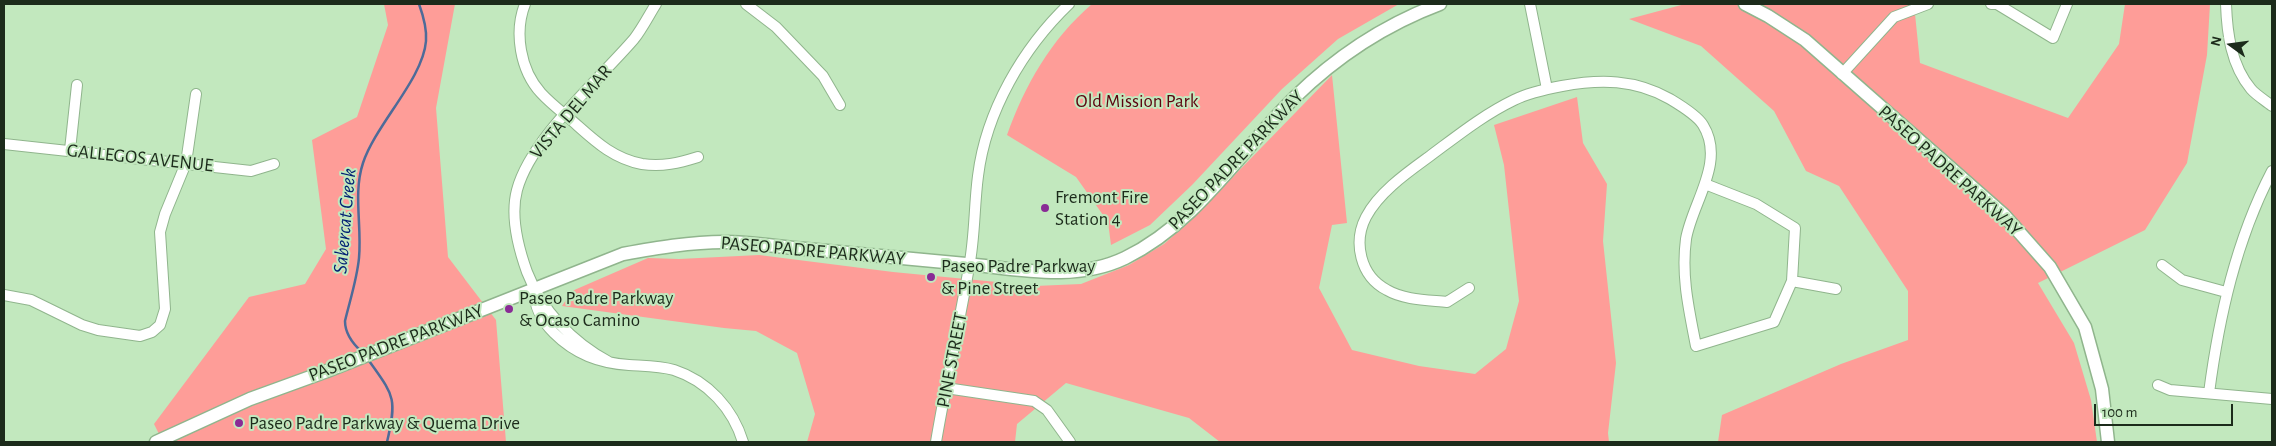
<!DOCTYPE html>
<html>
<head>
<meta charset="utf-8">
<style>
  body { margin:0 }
  #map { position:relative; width:2276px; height:446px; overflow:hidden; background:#c2e8be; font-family:"Alegreya Sans",sans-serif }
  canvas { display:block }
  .frame { position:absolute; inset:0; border:5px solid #1c2b1b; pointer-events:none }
  .north { position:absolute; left:2206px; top:20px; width:50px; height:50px; -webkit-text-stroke:4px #c2e8be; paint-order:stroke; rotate:284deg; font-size:14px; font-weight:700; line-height:20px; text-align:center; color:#1c2b1b }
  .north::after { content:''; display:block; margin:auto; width:18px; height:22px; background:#1c2b1b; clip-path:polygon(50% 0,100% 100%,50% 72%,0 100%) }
  .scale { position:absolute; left:2094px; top:404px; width:139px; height:22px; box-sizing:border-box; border:2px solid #1c2b1b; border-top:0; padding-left:6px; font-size:15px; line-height:18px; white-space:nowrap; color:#1c2b1b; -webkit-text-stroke:4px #c2e8be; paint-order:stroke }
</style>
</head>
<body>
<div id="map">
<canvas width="2276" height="446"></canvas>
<div class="frame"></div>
<div class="north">N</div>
<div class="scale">100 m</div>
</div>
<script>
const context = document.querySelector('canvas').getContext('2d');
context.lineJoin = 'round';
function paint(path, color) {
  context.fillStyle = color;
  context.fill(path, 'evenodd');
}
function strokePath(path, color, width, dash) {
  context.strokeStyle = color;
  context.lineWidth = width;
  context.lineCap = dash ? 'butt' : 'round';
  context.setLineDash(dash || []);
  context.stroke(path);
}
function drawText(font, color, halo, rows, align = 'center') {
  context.font = font + ' "Alegreya Sans",sans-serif';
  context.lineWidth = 4;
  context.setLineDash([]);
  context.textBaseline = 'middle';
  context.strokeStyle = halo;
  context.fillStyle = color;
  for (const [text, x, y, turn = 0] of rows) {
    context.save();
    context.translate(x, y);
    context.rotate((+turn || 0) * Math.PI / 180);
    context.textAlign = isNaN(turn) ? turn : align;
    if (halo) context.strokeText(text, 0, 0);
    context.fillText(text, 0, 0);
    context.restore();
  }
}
paint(new Path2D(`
  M384,4H455L436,108L448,257L496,320L506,442H163L154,424L249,297L305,284L326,249L312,140L357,117L388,25Z
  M1092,4H1399L1338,39L1282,89L1192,185L1150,225L1111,245L1108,222L1076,177L1007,135C1025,85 1051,39 1092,4Z
  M1685,4H1914L1920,63L2068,118L2119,44L2125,4H2210L2207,55L2187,163L2145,230L2038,283L2074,343L2091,400L2097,442H1718L1722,415L1841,364L1908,340V291L1839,186L1806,171L1774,111L1701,46L1629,19Z
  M1332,75L1347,223L1332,225L1319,288L1352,350L1419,366L1475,374L1506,349L1519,301L1504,165L1494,125L1577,97L1583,143L1607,184L1603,241L1616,363L1608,433L1609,442H1220L1189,418L1066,383L1017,424L1015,442H807L815,414L797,353L756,331L724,328L562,306L572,291L648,258L679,259L759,255L893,272L997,282L1035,286L1081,284L1129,265L1164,244L1189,222Z`), '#fe9d98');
strokePath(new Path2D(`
  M362,352C353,344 345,334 345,321C350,300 357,279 359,258C362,226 353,193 363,163C376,124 423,79 426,41C427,29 423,15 419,4
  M367,358C393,395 398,396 387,442`), '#4d6b99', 2.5);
const minor = new Path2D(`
  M525,4C514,32 520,70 541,93C552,105 566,115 578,126C597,143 615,159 642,164C662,167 679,163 698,157
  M746,4L776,27L823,76L840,105
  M1530,4L1547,89
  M1991,4H1997L2053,38L2067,4
  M2226,4C2227,33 2231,65 2251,89C2256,95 2266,101 2272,106
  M1842,74L1894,17L1928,4
  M4,144L251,171L274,164
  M70,150L77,85
  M2162,265L2182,280L2226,292
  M1792,281L1836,289
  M1469,288L1447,302C1428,300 1404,300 1387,290C1360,276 1353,242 1366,217C1379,192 1408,172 1430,156C1457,136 1483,115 1514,100C1528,93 1546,89 1562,86C1600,79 1635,79 1670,99C1680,105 1697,115 1703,125C1726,162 1692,203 1686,239C1681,276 1689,310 1696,346L1774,322L1792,281L1795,228L1756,204L1705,184
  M534,289C534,307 541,320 554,333C575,354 599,363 629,365C644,366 660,366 674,370C708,381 733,409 743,442
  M4,295L31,300L82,325L98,330L140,336L152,332L160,325L165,309L160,232L165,214L186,163L196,94
  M609,362C572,342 542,311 527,272C518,247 510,216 517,190C531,138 598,81 634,39C642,29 649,15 656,4
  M2158,385L2170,390L2272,399
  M946,388L1034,401L1047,410L1070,442
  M2209,393C2219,317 2236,240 2272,171
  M936,442C946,383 959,325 969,267C975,237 974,206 978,176C986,111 1023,48 1069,4`);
const major = new Path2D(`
  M1745,4L1768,16L1805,40L2004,215L2050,267L2085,327L2102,389L2108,442
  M156,442L250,399L327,371L623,254C656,248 690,242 724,242C751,242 779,247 806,249C860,254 913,259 966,264C1019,269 1075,282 1125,258C1197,223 1239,152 1294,98C1337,56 1384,25 1440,4`);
strokePath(minor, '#90b58d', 12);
strokePath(major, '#90b58d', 15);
strokePath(minor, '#fff', 10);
strokePath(major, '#fff', 12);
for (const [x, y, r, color] of [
  [1045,208,5,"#892b95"],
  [931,277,5,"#892b95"],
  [509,309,5,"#892b95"],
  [239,423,5,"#892b95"]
]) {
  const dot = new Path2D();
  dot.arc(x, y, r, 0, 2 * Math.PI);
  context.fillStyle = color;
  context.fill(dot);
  strokePath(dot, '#c2e8be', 2);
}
drawText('19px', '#5c030f', '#c2e8be', [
  ["Old Mission Park",1137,101]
]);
drawText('19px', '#1c2b1b', '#c2e8be', [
  ["VISTA DEL MAR",571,112,-50],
  ["GALLEGOS AVENUE",140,158,6],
  ["PASEO PADRE PARKWAY",1236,160,-46],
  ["PASEO PADRE PARKWAY",1950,171,42],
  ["PASEO PADRE PARKWAY",813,251,5],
  ["PASEO PADRE PARKWAY",396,343,-21],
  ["PINE STREET",952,360,-79]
]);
drawText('19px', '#1c2b1b', '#c2e8be', [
  ["Fremont Fire",1055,197],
  ["Station 4",1055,219],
  ["Paseo Padre Parkway",941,266],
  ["& Pine Street",941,288],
  ["Paseo Padre Parkway",519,298],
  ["& Ocaso Camino",519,320],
  ["Paseo Padre Parkway & Quema Drive",249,423]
], 'left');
drawText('italic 20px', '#001e73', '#c2e8be', [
  ["Sabercat Creek",345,221,-85]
]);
</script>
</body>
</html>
